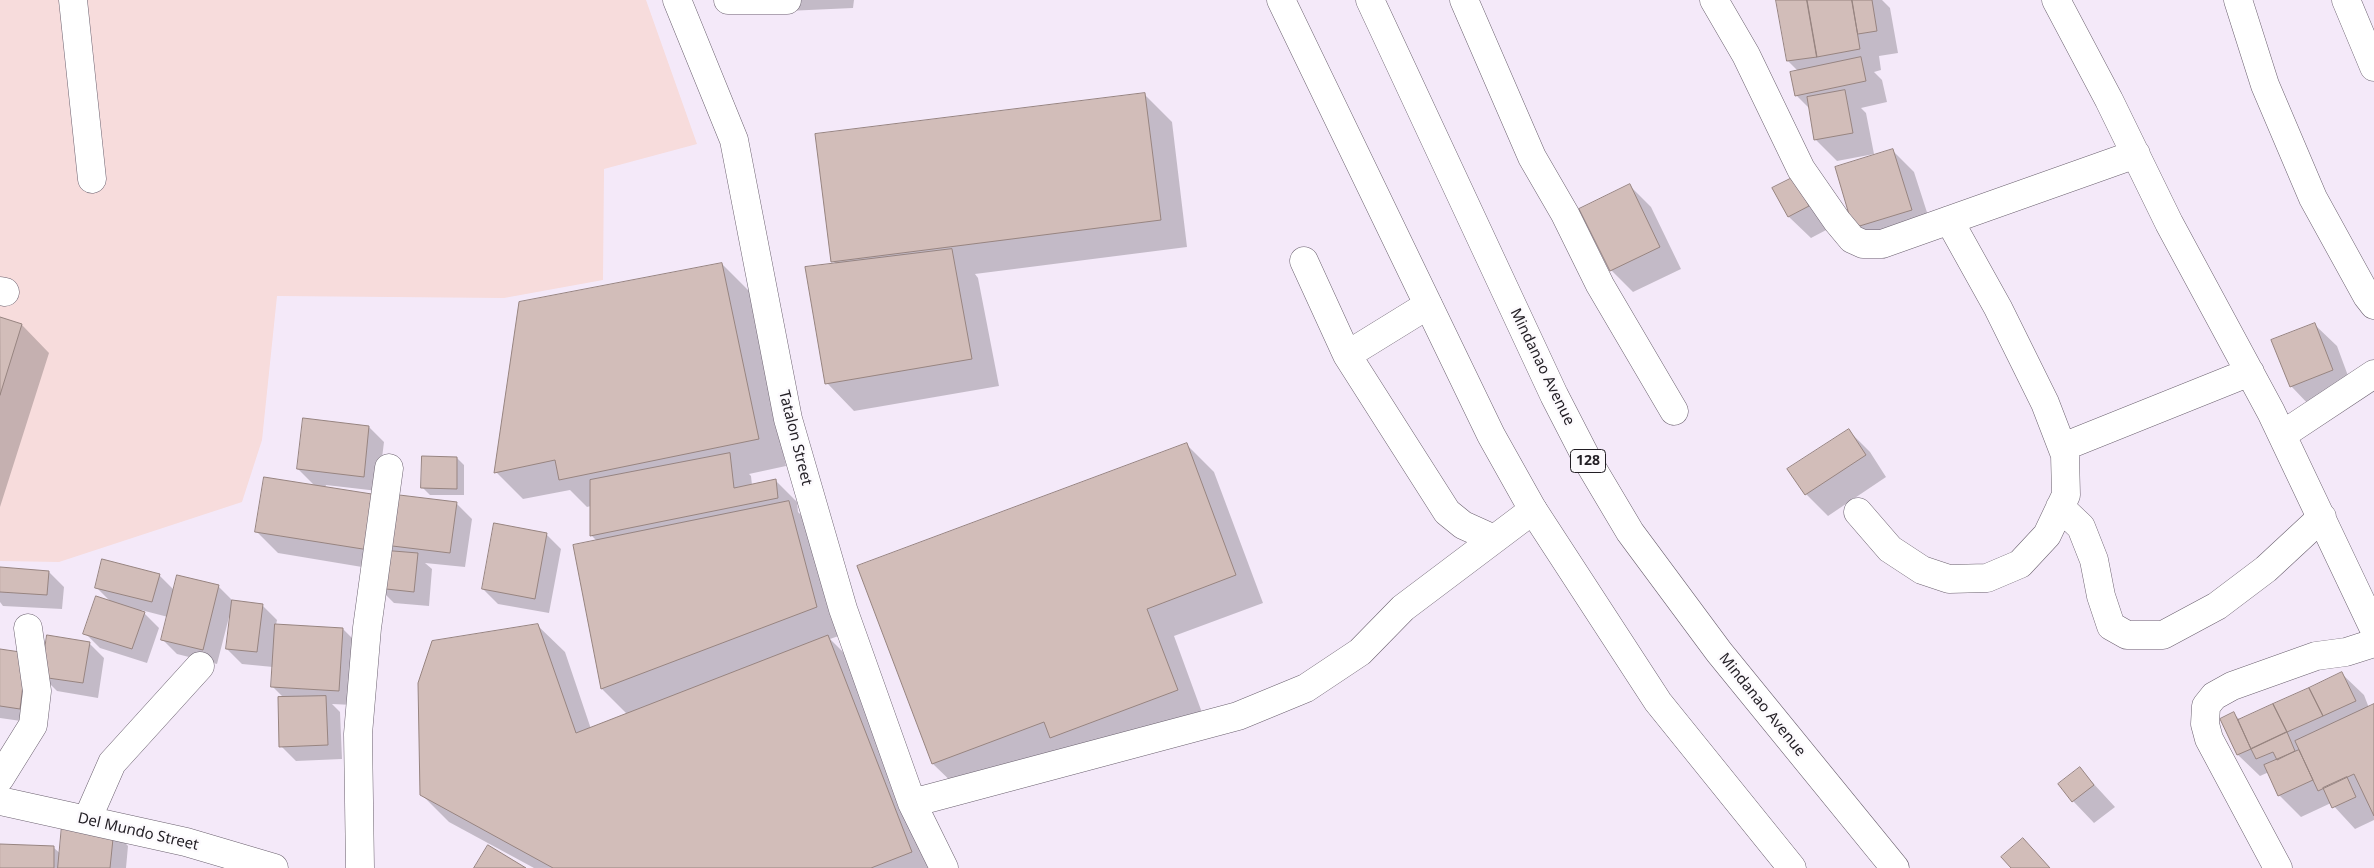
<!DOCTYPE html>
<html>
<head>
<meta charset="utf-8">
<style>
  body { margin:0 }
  canvas { display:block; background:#f4e9f9 }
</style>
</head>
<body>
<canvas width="2374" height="868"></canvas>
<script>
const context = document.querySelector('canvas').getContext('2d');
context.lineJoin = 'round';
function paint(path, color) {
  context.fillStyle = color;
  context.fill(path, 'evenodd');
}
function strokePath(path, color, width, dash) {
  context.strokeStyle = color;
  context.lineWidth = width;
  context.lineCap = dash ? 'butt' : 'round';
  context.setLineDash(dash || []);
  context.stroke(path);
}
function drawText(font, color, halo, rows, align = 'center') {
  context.font = font + ' "Noto Sans",sans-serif';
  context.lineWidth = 5;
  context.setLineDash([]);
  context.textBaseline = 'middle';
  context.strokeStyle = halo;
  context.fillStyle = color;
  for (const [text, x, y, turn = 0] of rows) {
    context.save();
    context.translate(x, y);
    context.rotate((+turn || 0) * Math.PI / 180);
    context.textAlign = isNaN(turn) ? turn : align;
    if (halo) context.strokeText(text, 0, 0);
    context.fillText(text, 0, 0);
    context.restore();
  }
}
paint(new Path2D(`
  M0,0H646L697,144L604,169L603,280L504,298L277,296L262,440L242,502L59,562L0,561Z`), '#f7dcdc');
paint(new Path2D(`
  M776,0H854L853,8L787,11Z
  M1778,0H1882L1890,8L1898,53L1879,56L1881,70L1874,72L1882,80L1887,102L1861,108L1866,113L1874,154L1837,161L1815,139L1810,109L1797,96L1799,72L1788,61Z
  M1144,94L1172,122L1187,247L975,274L978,278L999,386L854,411L827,383L836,264L833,261Z
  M1893,151L1914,172L1933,231L1876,249L1854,227Z
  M1629,185L1651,207L1681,269L1633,292L1611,270Z
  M1774,188L1815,200L1830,228L1811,238L1789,217Z
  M722,264L749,291L786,466L749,474L751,476L752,485L775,480L797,502L798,512L816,530L844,634L830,639L855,664L934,868H534L449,822L422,795L537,625L565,652L591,729L628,715L602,689L597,541L592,536L591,506L587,507L570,490L523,499L496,472Z
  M0,318L22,325L49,353L0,507Z
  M2315,325L2337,346L2354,392L2312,408L2291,386Z
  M369,427L384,442L378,491L326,485L325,488L377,496L392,495L457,504L472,519L465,567L425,563L432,569L429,606L394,603L379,588L380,570L278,553L256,531L315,486L298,469Z
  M1848,430L1870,452L1886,477L1828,516L1806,494L1789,469Z
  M1186,444L1214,472L1263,603L1174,636L1204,718L961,791L933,764L859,567Z
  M457,458L464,465V495H430L423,488Z
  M546,534L561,549L549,613L498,604L483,589Z
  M0,568L49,572L64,587L62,609L3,606L0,602Z
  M159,575L174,590L218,586L233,601L262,605L277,620L276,625L343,629L358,644L353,705L332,704L340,712L342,759L296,761L281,746L284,698L272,686L273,667L242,664L227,649L231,617H229L217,664L177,654L162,639L168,617L141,610L159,628L147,663L100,648L85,633L111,602L96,587Z
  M89,643L104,658L98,698L57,691L41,675L35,723L0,718V651L27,654Z
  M2342,674L2364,695L2369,708L2374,706V820L2355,829L2331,803L2301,817L2279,795L2269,772L2260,776L2238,755L2222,720L2234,714L2240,720Z
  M2080,769L2115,807L2094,823L2073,801Z
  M113,830L128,846L126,868H0V845L54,848L61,854Z`), '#0003');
const building = new Path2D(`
  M1776,0H1807L1817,57L1787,61Z
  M1807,0H1852L1860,49L1817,57Z
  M1852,0H1872L1877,31L1858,34Z
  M1861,57L1866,81L1795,96L1790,72Z
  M1845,90L1853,133L1814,140L1807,97Z
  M1145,93L1161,220L831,262L815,134Z
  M1893,149L1912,210L1853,228L1835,167Z
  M1794,177L1809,206L1788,217L1772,188Z
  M1630,184L1660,247L1610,271L1579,209Z
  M952,249L972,359L825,384L805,267Z
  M722,263L759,439L559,480L555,460L494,473L519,302Z
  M0,317L22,324L0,395Z
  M2315,323L2333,370L2290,387L2271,340Z
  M303,418L369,426L364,477L297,469Z
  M1849,429L1866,455L1805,495L1787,469Z
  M1187,443L1236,575L1147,609L1178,690L1050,738L1044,722L932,764L857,566Z
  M730,453L734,488L776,479L778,498L590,536V480Z
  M422,456L457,457V489L421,488Z
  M264,477L378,495L369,550L255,532Z
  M391,494L457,502L450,553L384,545Z
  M789,501L817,607L601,689L573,545Z
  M494,523L547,533L535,599L482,589Z
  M381,550L418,553L414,592L377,588Z
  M102,559L160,574L152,602L95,588Z
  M0,567L49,571L47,595L0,592Z
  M177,575L219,585L203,650L161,640Z
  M96,596L145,612L132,649L83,634Z
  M232,600L263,604L257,652L226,649Z
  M275,624L343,628L339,691L271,687Z
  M538,624L576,733L828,635L912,852L871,868H553L420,795L418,683L432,641Z
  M47,635L90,642L83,683L41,677Z
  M0,649L27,653L20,709L0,706Z
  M2342,672L2356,701L2323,716L2309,688Z
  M2309,688L2323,716L2287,732L2273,704Z
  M326,696L328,745L279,747L278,697Z
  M2273,704L2287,732L2251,749L2238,720Z
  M2374,704V816L2354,774L2318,791L2295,741Z
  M2234,712L2251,749L2237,755L2220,719Z
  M2287,732L2295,751L2277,760L2273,752L2256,759L2251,749Z
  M2299,750L2313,780L2278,796L2264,765Z
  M2080,767L2094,785L2072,802L2058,784Z
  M2347,777L2356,797L2332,808L2323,788Z
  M62,825L114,829L110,868H58Z
  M2023,838L2050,868H2011L2001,857Z
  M0,844L54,846V868H0Z
  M488,845L526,868H474Z`);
paint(building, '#d2bdb9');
strokePath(building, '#978480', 1);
const minor = new Path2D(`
  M73,0L92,179
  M677,0L734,140L788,419L843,609L912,803L944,868
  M728,0H787
  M1464,0L1532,157L1565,214L1600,285L1674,411
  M1714,0L1746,55L1801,169L1837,221L1852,239L1863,244H1882L2136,154
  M2056,0L2109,100L2169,223L2271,412L2374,629
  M2238,0L2265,85L2313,198L2367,296L2374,305
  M2346,0L2374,67
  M1304,261L1347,355L1428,305
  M0,291L5,292
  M1347,355L1447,512L1463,525L1494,539
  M2282,435L2374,374
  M2063,447L2250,372
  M2060,507L2081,527L2094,560L2101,596L2111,626L2127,635H2163L2217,606L2266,569L2322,517
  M1858,512L1890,549L1922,570L1949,579L1987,578L2020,564L2047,535L2066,495L2065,455L2045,403L1998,308L1949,220
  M0,778L33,725L37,691L28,628
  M0,801L186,842L274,868
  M912,803L1238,716L1306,688L1360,652L1403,608L1533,510
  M87,820L112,763L200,666
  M360,868L358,734L367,628L389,468
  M2278,868L2209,739L2205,724L2206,706L2214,696L2232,686L2316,656L2346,652L2374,643`);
const major = new Path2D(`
  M1281,0L1491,435L1533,510L1658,702L1792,868
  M1370,0L1554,395L1589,463L1630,532L1719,652L1895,868`);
strokePath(minor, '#6b616f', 29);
strokePath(major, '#6b616f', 29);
strokePath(minor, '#fff', 28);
strokePath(major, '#fff', 28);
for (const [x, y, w] of [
  [1588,461,35]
]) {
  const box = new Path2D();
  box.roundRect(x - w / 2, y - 11.5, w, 23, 4);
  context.fillStyle = '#fcfafd';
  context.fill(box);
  strokePath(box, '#221e24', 1);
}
drawText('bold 14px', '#221e24', null, [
  ["128",1588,461]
]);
drawText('15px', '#221e24', '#fcfafd', [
  ["Mindanao Avenue",1542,367,64],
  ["Tatalon Street",795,438,76],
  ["Mindanao Avenue",1762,705,51],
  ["Del Mundo Street",138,832,13]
]);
</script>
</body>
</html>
